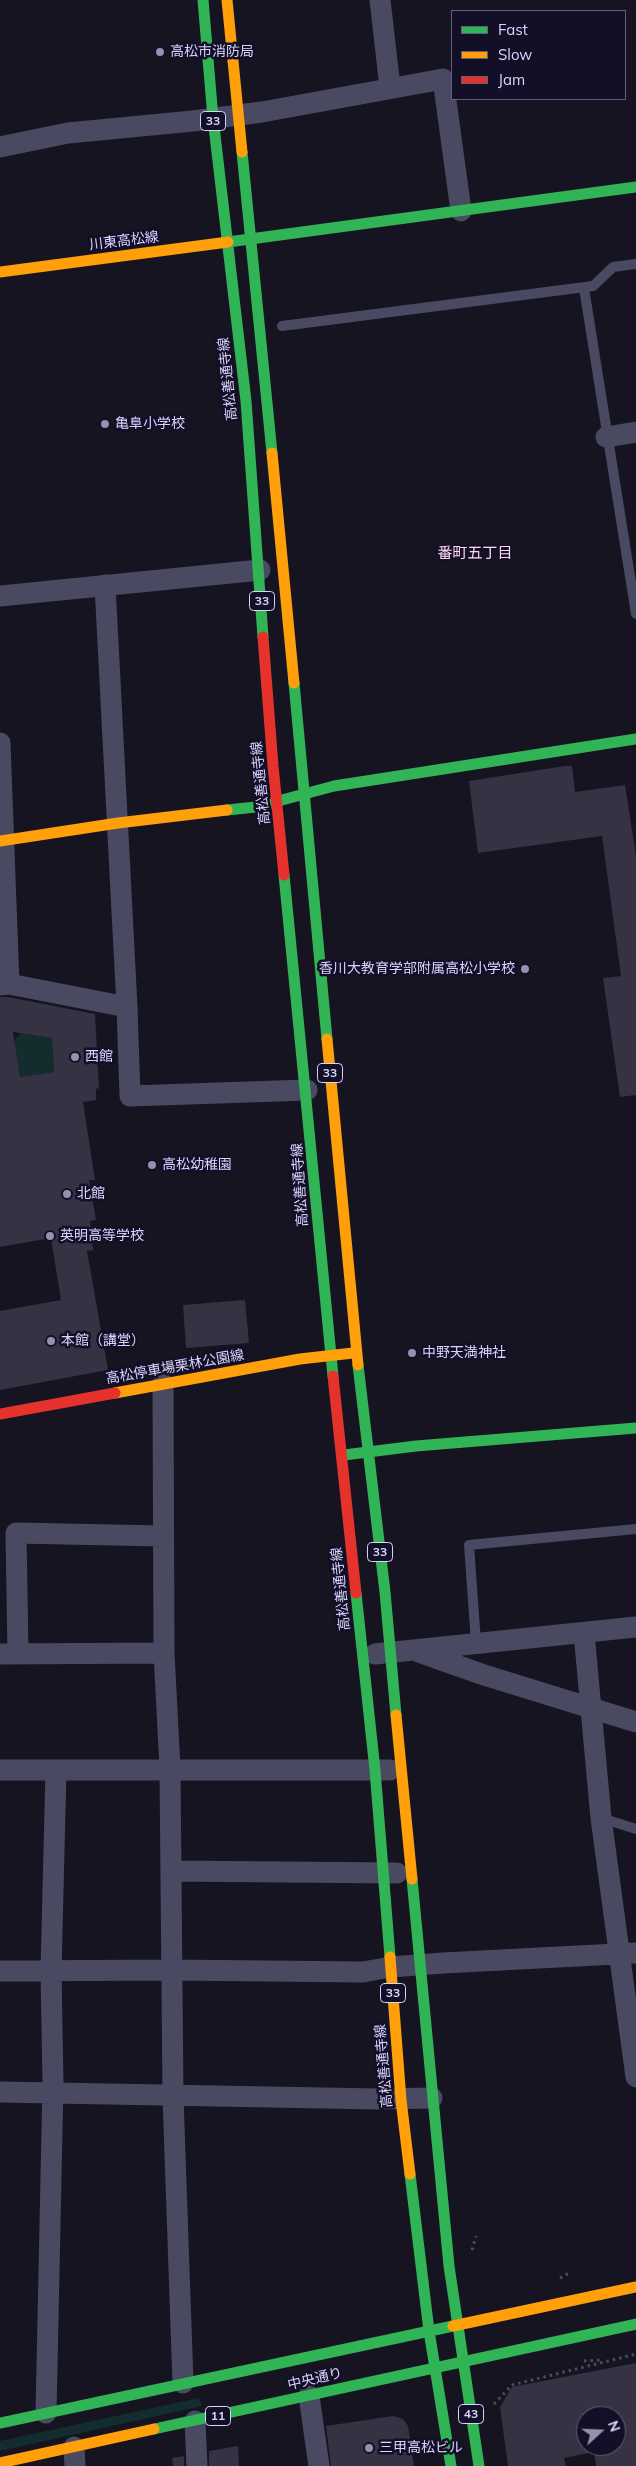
<!DOCTYPE html>
<html>
<head>
<meta charset="utf-8">
<style>
  body { margin:0 }
  #map { position:relative; width:636px; height:2466px; overflow:hidden; background:#161421; font-family:Mulish,sans-serif }
  canvas { display:block }
  .legend { position:absolute; left:451px; top:10px; width:175px; height:90px; box-sizing:border-box; background:#130f26; border:1px solid #625e7d; margin:0; padding:6px 9px; list-style:none; font-size:15px; color:#d9d4ff }
  .legend li { display:flex; align-items:center; gap:10px; height:25px }
  .legend b { width:25px; border:1px solid #625e7d }
  .north { position:absolute; left:576px; top:2406px; width:50px; height:50px; box-sizing:border-box; background:#130f26; border:1px solid #625e7d; border-radius:50%; rotate:70deg; font-size:14px; font-weight:700; line-height:20px; text-align:center; color:#d9d4ff }
  .north::after { content:''; display:block; margin:auto; width:18px; height:22px; background:#9591b1; clip-path:polygon(50% 0,100% 100%,50% 72%,0 100%) }
</style>
</head>
<body>
<div id="map">
<canvas width="636" height="2466"></canvas>
<ul class="legend">
<li><b style="height:6px;background:#30b455"></b>Fast</li>
<li><b style="height:6px;background:#ff9f0a"></b>Slow</li>
<li><b style="height:6px;background:#e5322d"></b>Jam</li>
</ul>
<div class="north">N</div>
</div>
<script>
const context = document.querySelector('canvas').getContext('2d');
context.lineJoin = 'round';
function paint(path, color) {
  context.fillStyle = color;
  context.fill(path, 'evenodd');
}
function strokePath(path, color, width, dash) {
  context.strokeStyle = color;
  context.lineWidth = width;
  context.lineCap = dash ? 'butt' : 'round';
  context.setLineDash(dash || []);
  context.stroke(path);
}
function drawText(font, color, halo, rows, align = 'center') {
  context.font = font + ' Mulish,"Noto Sans JP",sans-serif';
  context.lineWidth = 5;
  context.setLineDash([]);
  context.textBaseline = 'middle';
  context.strokeStyle = halo;
  context.fillStyle = color;
  for (const [text, x, y, turn = 0] of rows) {
    context.save();
    context.translate(x, y);
    context.rotate((+turn || 0) * Math.PI / 180);
    context.textAlign = isNaN(turn) ? turn : align;
    if (halo) context.strokeText(text, 0, 0);
    context.fillText(text, 0, 0);
    context.restore();
  }
}
paint(new Path2D(`
  M21,1033L52,1038L54,1072L20,1077L14,1041Z
  M199,2398L202,2406L0,2451V2441Z`), '#132c2d');
paint(new Path2D(`
  M565,766H572L575,792L625,785L636,856V1095L620,1097L603,978L621,976L602,836L478,853L469,781Z
  M0,997H8L95,1014L99,1088L96,1089V1100L83,1102L95,1180H89L96,1220L90,1221L93,1250L87,1251L108,1370L0,1390V1311L61,1300L51,1238L0,1247ZM13,1032L52,1038L54,1072L20,1077Z
  M245,1300L249,1343L186,1348L183,1305Z
  M636,2363V2466H596L594,2452L564,2458L566,2466H508L500,2407L512,2387ZM586,2416H616V2446H586Z
  M393,2416L403,2419L408,2426L414,2466H331L326,2426Z
  M238,2446L239,2466H209V2451Z
  M184,2456V2466H173L172,2458Z`), '#343243');
strokePath(new Path2D(`
  M472,2250L476,2236
  M560,2278L571,2272
  M584,2361L600,2360
  M494,2404L512,2385L636,2354`), '#44505f', 3, [2.5, 4]);
strokePath(new Path2D(`
  M584,288L636,614
  M282,326L593,286L613,267L636,264
  M476,1643L469,1545L636,1529
  M601,1818L636,1829`), '#4a4962', 10);
strokePath(new Path2D(`
  M380,0L390,87
  M0,147L68,133L193,121L262,112L443,79L461,211
  M606,437L636,432
  M105,585L127,1007
  M0,596L260,570
  M0,743L9,984
  M0,985L9,984L127,1007L130,1096L307,1090
  M163,1384L164,1653L170,1768L173,2097L183,2383
  M584,1633L601,1818L636,2077
  M419,1652L481,1674L636,1722
  M0,1654L164,1653
  M18,1654L16,1533L162,1536
  M375,1654L636,1627
  M0,1770H390
  M172,1871L397,1873
  M0,1971L172,1970L363,1972L391,1967L443,1963L636,1953
  M0,2092L378,2099L432,2098
  M309,2396L319,2466
  M46,2413L53,2083L51,1972L56,1770
  M195,2421L197,2466
  M74,2447L75,2466`), '#4a4962', 21);
strokePath(new Path2D(`
  M203,0L213,118L246,401L263,637
  M242,152L272,453
  M228,242L636,187
  M294,683L327,1039
  M227,810L256,807L334,786L636,739
  M284,875L333,1376
  M358,1365L385,1592L396,1715
  M344,1455L416,1446L636,1428
  M356,1593L375,1770L390,1957
  M412,1879L449,2266L479,2466
  M410,2174L429,2331L451,2466
  M0,2423L453,2326
  M154,2429L636,2324`), '#30b455', 11);
strokePath(new Path2D(`
  M227,0L242,152
  M0,272L228,242
  M272,453L294,683
  M0,841L118,823L227,810
  M327,1039L358,1365
  M115,1393L300,1359L353,1353
  M396,1715L412,1879
  M390,1957L401,2100L410,2174
  M453,2326L636,2287
  M0,2463L154,2429`), '#ff9f0a', 11);
strokePath(new Path2D(`
  M263,637L273,766L284,875
  M333,1376L356,1593
  M0,1414L115,1393`), '#e5322d', 11);
for (const [x, y, r, color] of [
  [160,52,5,"#9591b1"],
  [105,424,5,"#9591b1"],
  [525,969,5,"#9591b1"],
  [75,1057,5,"#9591b1"],
  [152,1165,5,"#9591b1"],
  [67,1194,5,"#9591b1"],
  [50,1236,5,"#9591b1"],
  [51,1341,5,"#9591b1"],
  [412,1353,5,"#9591b1"],
  [369,2448,5,"#9591b1"]
]) {
  const dot = new Path2D();
  dot.arc(x, y, r, 0, 2 * Math.PI);
  context.fillStyle = color;
  context.fill(dot);
  strokePath(dot, '#130f26', 2);
}
for (const [x, y, w] of [
  [213,121,25],
  [262,601,25],
  [330,1073,25],
  [380,1552,25],
  [393,1993,25],
  [471,2414,25],
  [218,2416,25]
]) {
  const box = new Path2D();
  box.roundRect(x - w / 2, y - 9.5, w, 19, 4);
  context.fillStyle = '#130f26';
  context.fill(box);
  strokePath(box, '#d9d4ff', 1);
}
drawText('bold 12px', '#d9d4ff', null, [
  ["33",213,121],
  ["33",262,601],
  ["33",330,1073],
  ["33",380,1552],
  ["33",393,1993],
  ["43",471,2414],
  ["11",218,2416]
]);
drawText('14px', '#d9d4ff', '#130f26', [
  ["高松市消防局",170,52],
  ["亀阜小学校",115,424],
  ["香川大教育学部附属高松小学校",515,969,"right"],
  ["西館",85,1057],
  ["高松幼稚園",162,1165],
  ["北館",77,1194],
  ["英明高等学校",60,1236],
  ["本館（講堂）",61,1341],
  ["中野天満神社",422,1353],
  ["三甲高松ビル",379,2448]
], 'left');
drawText('14px', '#d9d4ff', '#130f26', [
  ["川東高松線",124,241,-7],
  ["高松善通寺線",228,379,-96],
  ["高松善通寺線",261,783,-96],
  ["高松善通寺線",300,1185,-94],
  ["高松停車場栗林公園線",175,1367,-10],
  ["高松善通寺線",341,1589,-96],
  ["高松善通寺線",384,2066,-95],
  ["中央通り",315,2379,-13]
]);
drawText('15px', '#ffd6f0', '#130f26', [
  ["番町五丁目",475,553]
]);
</script>
</body>
</html>
